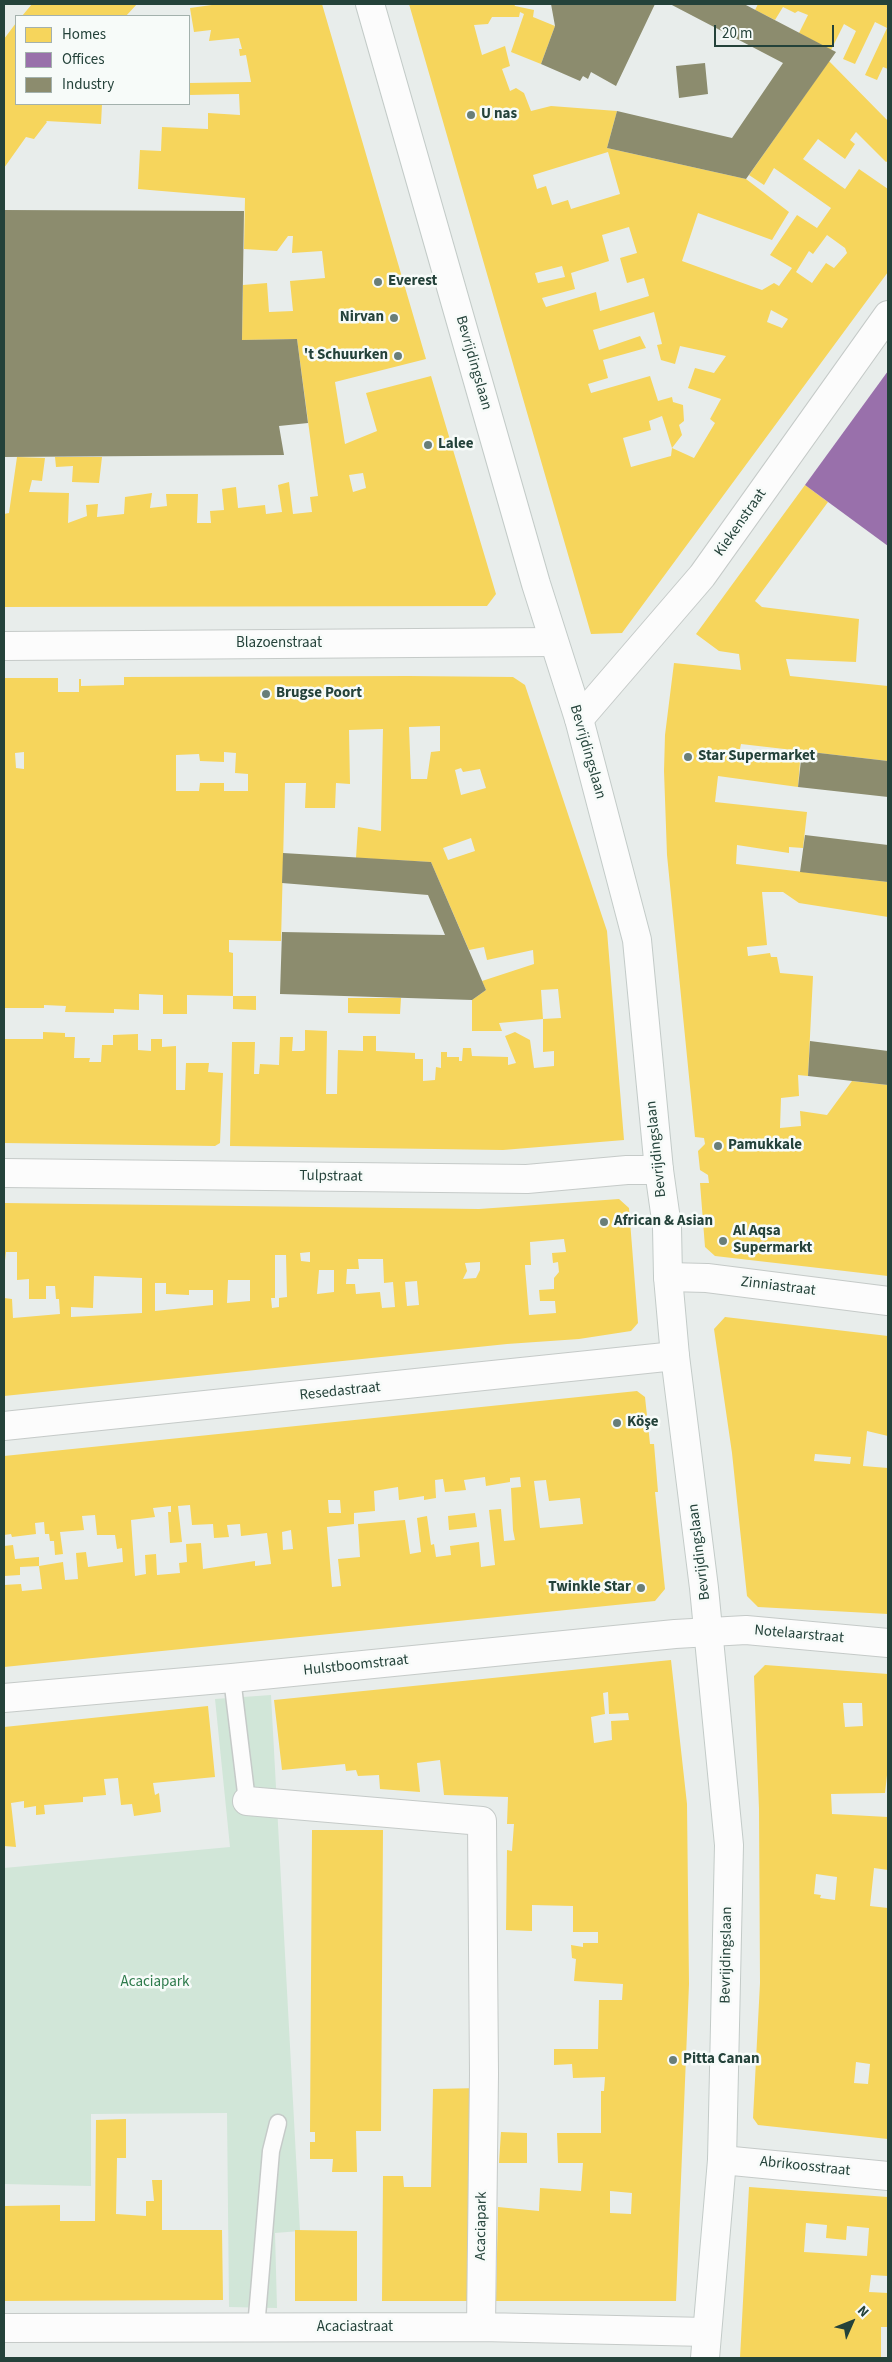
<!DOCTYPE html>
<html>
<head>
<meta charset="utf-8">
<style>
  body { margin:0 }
  #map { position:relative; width:892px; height:2362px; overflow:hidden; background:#e8edeb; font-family:"Source Sans 3",sans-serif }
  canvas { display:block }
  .frame { position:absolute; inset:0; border:5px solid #24423a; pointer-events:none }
  .legend { position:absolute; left:15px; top:15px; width:175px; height:90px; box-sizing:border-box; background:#f7fbf9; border:1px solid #a3b1ad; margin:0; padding:6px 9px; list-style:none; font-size:15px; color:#24423a }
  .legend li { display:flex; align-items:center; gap:10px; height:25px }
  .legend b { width:25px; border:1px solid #a3b1ad }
  .north { position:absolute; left:827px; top:2297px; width:50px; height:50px; -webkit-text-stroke:4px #f7fbf9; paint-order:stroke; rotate:46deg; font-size:14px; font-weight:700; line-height:20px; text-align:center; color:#24423a }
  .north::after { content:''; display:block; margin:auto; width:18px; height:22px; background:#24423a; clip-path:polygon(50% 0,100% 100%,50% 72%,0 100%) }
  .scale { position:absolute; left:714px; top:25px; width:120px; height:22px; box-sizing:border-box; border:2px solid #24423a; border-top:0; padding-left:6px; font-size:15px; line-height:18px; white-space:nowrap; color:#24423a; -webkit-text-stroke:4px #f7fbf9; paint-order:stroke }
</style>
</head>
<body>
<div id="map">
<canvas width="892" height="2362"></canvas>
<div class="frame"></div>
<ul class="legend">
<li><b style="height:14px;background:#f6d55c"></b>Homes</li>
<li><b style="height:14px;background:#9970ab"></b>Offices</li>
<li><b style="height:14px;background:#8c8c6e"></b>Industry</li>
</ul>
<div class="north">N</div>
<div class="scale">20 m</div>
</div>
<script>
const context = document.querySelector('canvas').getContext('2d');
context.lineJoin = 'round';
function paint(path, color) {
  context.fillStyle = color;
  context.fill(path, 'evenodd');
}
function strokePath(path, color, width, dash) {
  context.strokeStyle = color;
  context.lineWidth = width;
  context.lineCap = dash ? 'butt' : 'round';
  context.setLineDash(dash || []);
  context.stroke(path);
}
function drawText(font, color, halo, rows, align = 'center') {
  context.font = font + ' "Source Sans 3",sans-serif';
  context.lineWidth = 5;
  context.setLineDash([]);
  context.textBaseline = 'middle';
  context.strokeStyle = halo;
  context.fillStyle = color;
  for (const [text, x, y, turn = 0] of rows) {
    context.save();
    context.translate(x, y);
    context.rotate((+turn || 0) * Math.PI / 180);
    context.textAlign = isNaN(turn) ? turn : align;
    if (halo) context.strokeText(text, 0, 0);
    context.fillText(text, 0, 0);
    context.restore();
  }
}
paint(new Path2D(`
  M271,1695L300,2231L275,2233L277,2308L229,2307L227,2113L91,2114V2186L4,2184V1868L230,1847L215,1699Z`), '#d1e6d8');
paint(new Path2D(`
  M32,4H137L126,16H22Z
  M219,4H322L426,359L335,382L345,444L377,431L366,393L431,376L496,594L487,606L4,607V514L9,513L17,457L45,458L42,481L32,480L29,492L69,493L68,523L87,516L86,505L98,504L97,517L124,514L125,497L152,493L150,508L167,506L166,494H198L197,523H211L210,511L224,510L222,489L236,487L238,508L265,505L266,514L282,512L278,485L289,482L293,514L312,512L310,497L318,496L297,339L242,340L243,285L267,283L269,312L293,311L290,281L325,278L322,251L292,253L293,236H288L277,251L244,249L245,198L138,189L140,150L161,151L162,127L208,129V113L240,115L239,94L189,95V83L251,82L246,55L240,56L239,49H242L239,38L209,41L211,30L194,32L190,8ZM363,473L366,488L353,492L349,475Z
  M409,4H514L515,6L534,10L533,17L555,26L541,64L511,52L524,14L520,12L519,17H492L488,24L474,25L482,55L505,46L510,66L502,69L510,91L516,88L524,93L531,111L551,106L617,111L607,148L746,179L789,212L772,240L698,213L682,261L762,290L774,283L779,286L792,268L770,255L797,215L817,228L831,208L774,168L764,185L749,175L829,61L888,121V161L886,162L856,132L850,140L855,144L845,159L818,139L803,159L845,189L859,169L888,189V272L622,633L591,634ZM608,152L620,194L571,209L568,200L552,205L546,186L537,189L533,175ZM629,227L637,253L620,258L627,283L644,278L649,296L600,311L596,292L546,307L542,298L575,289L571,273L609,261L602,235ZM827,235L845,248L847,253L834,268L826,263L812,283L796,272L809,251L813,254ZM562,266L565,277L538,283L535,273ZM771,310L788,319L782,328L767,322ZM654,312L662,344L657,345L661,360L675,364L680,346L726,356L714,373L695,368L688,388L721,399L710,419L715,423L694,458L672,448L671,456L631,467L623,438L651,430L649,421L662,416L672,448L682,435L679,425L684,421L683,405L673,402L672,397L658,401L650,376L591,393L588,384L608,378L603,360L646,348L640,336L599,350L593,330Z
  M758,4H888V69L883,67L877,80L865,75L887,28L875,22L855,64L843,59L856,31L844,24L831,50L799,33L808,15L798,11L795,13L783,7L775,20L755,10Z
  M16,23V104H102L101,124L46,121L47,122L34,139L26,137L4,168V39Z
  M55,457H102L99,483L72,482L73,466L56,467Z
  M805,485L828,502L755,601L762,607L859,619L856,662L786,659L790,676L888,686V761L741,744L740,749H736L735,757L768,761V758L800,762L798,787L718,776L715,802L807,812L803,848L789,847V853L737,845L736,864L888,882V917L799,903L783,892H762L767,945L747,947L748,956L770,953L771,957H777L780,973L813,976L808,1076L798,1075L799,1096L781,1098L780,1128L801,1126L800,1111L827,1115L852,1081L888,1085V1276L715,1256L705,1247L700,1183H709L708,1175L700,1170L698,1151L705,1144L704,1138L695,1137L667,855L664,771L665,735L674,663L741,670L739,654L719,651L696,634Z
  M408,676L513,677L525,685L607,931L624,1140L503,1150L230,1146L232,1042H255L254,1074H259L260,1064L279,1065L280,1037H293L292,1051H303L305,1050V1030L327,1031L326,1094H337L338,1050L363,1051V1036H376V1051L415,1053V1059H423V1081L435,1080L436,1067L441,1068V1052H447V1057H459V1061H462L463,1048H471L472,1056L508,1057V1065L516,1063L505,1036L515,1032L530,1040L534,1068L554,1066V1051L543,1052V1019L561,1018L558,989L541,990L543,1019L499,1023L502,1031H472V1000L486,990L482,981L534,964L533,950L487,960L484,947L469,950L431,862L356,858L358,827L381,831L383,729L349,730L350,784L336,783L335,808H305L306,783H285L281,941L229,940V952L233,953V996L187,995V1014H163V995L139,994V1010L114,1009V1013L65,1012L66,1006L44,1005V1008H4V678H58V692H79V679H81V686L124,685V677ZM440,726V751L431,752L427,779H411L409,727ZM24,752V769L16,768L15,753ZM224,752L236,753L235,773L248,774V791H224V783H200L199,791H176V755L199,754L200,761L224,762ZM461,768L463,772L480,769L486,788L461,795L455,770ZM471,838L475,851L448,860L443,848Z
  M233,996H256V1010L233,1009Z
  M348,998H401L400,1014L348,1013Z
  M43,1032L65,1033V1037H75L74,1058H90L89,1062H101L102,1045H113V1035L138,1034V1050L151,1051V1039H162V1047L176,1046V1090H185L186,1063H209L208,1072L223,1073L220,1143L215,1146L4,1143V1039H43Z
  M619,1199L629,1208L638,1323L631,1331L579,1339L507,1344L4,1396V1298L12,1299L13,1318L60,1314L59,1299H56L55,1286H46V1299H29V1279L17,1280V1252H6L4,1269V1203L479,1209ZM564,1239L566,1252L552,1253L553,1263L558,1262L559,1272L554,1278V1289L539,1290L540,1301H555L556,1313L529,1315L525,1267V1265H531L530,1242ZM310,1252V1262L301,1261L300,1253ZM275,1255H286L287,1297L279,1298V1307L272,1308L271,1298H275ZM358,1259H383L384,1283L393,1282L395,1307L382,1308L380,1292L356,1294L355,1284H346L347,1269H359ZM480,1262V1270L476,1278L463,1279L467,1271L465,1263ZM319,1270H334V1292L317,1294ZM94,1276L142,1278V1313L71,1317V1307L93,1308ZM228,1280H250V1301L227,1303ZM417,1281L419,1305L407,1306L405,1282ZM155,1283H166V1294L189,1295V1290H213V1305L155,1311Z
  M725,1317L888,1336V1436L867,1431L863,1466L888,1468V1614L758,1607L747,1596L732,1453L714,1329ZM815,1454L851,1457L850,1464L814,1461Z
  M637,1391L645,1397L650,1444H654L658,1492H655L665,1589L655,1601L4,1667V1585L21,1584L22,1591L42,1589L39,1566L63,1562L65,1580L78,1579L76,1553L86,1552L88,1567L123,1562L122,1548L117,1549L115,1535H97L95,1515L82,1516L84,1530L60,1532L63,1554L55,1555L54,1541H50L49,1534H45L44,1522L35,1523L36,1534L12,1537L11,1534L4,1535V1456ZM485,1477L486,1486L510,1482V1478L520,1477L521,1487L511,1488L513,1530L515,1540L504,1541L501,1509L489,1510L495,1565L481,1567L479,1542L450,1546L451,1555L436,1557L434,1544L431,1545L427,1516L417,1518L421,1552L410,1554L405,1520L358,1524L360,1557L338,1559L341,1586L332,1587L327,1527L354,1524V1513L375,1511L374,1491L398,1487L399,1500L424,1496V1500L436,1498L435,1480L443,1479L445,1492L466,1490L464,1480ZM546,1480L549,1501L580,1498L583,1524L540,1528L534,1481ZM328,1500H340L341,1513H329ZM190,1505L192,1525L213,1524L214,1538L229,1537L227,1525L240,1524L241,1536L267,1533L271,1564L255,1566V1561L203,1569L201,1543L186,1544L187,1562L179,1563L180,1573L157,1575L156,1554L145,1555L146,1574L135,1576L131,1520L155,1517L153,1508L171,1506V1512H168L170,1543L182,1542L178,1506ZM291,1530L293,1549L283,1550L282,1532Z
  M475,1513L477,1527L449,1530L448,1516Z
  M13,1545L15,1559L39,1557V1566L20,1567V1575L4,1576V1546Z
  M671,1660L687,1804L689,1984L676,2301H496L498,2207L539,2211L540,2188L581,2191L583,2163H558L557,2133H601V2091H604L605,2077L573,2078L572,2064L554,2065V2049H598L599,2000H622L623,1984L574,1981L576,1959L572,1958L571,1945L583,1947V1943H598V1932H573V1906L532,1905V1931L506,1930L507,1850L512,1851L514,1824H507L508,1797L444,1795L440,1760L417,1763L420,1792L380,1789L379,1775L358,1776L356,1770L346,1771L345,1764L282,1770L274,1700ZM608,1692L609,1714L628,1713L629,1720L611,1721L612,1740L594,1743L591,1717L605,1714L603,1693ZM610,2191L632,2193L631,2214L610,2213Z
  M765,1665L888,1674V1766L885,1793L831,1794L832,1814L888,1817V1870L874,1868L870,1906L888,1908V2139L758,2125L753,2118L760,1983L759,1809L754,1676ZM843,1703H862L863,1726L845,1727ZM816,1874L837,1877L835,1900L820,1898L821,1895L814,1894ZM856,2062L870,2064L868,2084L854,2083Z
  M208,1706L215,1777L153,1783L155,1795L159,1793L161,1812L134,1816L132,1804L121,1805L118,1778L104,1779L106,1795L83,1797V1802L44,1805L45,1814L36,1815V1806L24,1808V1801L11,1803L16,1847L4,1846V1727Z
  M312,1830H383L381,2131H356L357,2172H332L333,2159H310V2142H315V2132H310Z
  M481,2088L478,2301H382L383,2176H403L404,2187H431L433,2089Z
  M126,2119V2158H117L116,2214L146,2216V2201H154L152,2180H162V2230H222L223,2300L4,2301V2206L60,2205V2221H95L96,2120Z
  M501,2132L527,2133V2163H499Z
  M749,2187L888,2197V2276L871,2275L869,2292L888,2293V2327H881V2358H740ZM806,2223L827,2225L826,2238L846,2240L847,2226L869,2228L867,2256L804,2252Z
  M295,2230L357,2231V2301H295Z`), '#f6d55c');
paint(new Path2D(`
  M888,371V546L805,485Z`), '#9970ab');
paint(new Path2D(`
  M551,4H655L616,86L591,72L588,79L583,76L580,81L541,64L555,26Z
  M670,4H744L836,52L746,179L607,148L617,111L732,138L783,63Z
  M705,63L708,94L679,98L676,66Z
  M4,210L244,211L242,340L297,339L308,423L279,426L284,455L4,457Z
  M802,751L888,761V797L798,787Z
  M805,835L888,845V882L800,872Z
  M283,853L431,862L486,990L472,1000L280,994L282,932L445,935L428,895L282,883Z
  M810,1041L888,1051V1085L808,1076Z`), '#8c8c6e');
const lane = new Path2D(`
  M232,1678L247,1801
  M256,2328L271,2151L278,2123`);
const street = new Path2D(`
  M4,646L553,642
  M579,719L702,576L888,315
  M4,1173L527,1179L627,1170H659
  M668,1277L707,1278L888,1301
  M4,1426L675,1356
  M4,1698L232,1678L675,1634L746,1630L888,1643
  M247,1801L482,1821L484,2074L481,2327
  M722,2160L888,2176
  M4,2328L481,2327L707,2332`);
const secondary = new Path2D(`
  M370,4L536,584L579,719L637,940L659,1170L667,1227L668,1277L675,1356L704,1588L729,1845L722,2160L705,2358`);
strokePath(lane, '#c5cac8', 19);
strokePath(street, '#c5cac8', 30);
strokePath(secondary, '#c3cbc8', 30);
strokePath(lane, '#fcfcfc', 16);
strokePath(street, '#fcfcfc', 28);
strokePath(secondary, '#fcfcfc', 28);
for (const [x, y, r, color] of [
  [471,115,5,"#697e78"],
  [378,282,5,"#697e78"],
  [394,318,5,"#697e78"],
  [398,356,5,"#697e78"],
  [428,445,5,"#697e78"],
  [266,694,5,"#697e78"],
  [688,757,5,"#697e78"],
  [718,1146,5,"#697e78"],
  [604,1222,5,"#697e78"],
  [723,1241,5,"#697e78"],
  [617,1423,5,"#697e78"],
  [641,1588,5,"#697e78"],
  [673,2060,5,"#697e78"]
]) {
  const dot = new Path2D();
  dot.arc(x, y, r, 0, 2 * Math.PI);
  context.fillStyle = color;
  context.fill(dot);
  strokePath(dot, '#f7fbf9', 2);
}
drawText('bold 15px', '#24423a', '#f7fbf9', [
  ["U nas",481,115],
  ["Everest",388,282],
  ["Nirvan",384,318,"right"],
  ["'t Schuurken",388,356,"right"],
  ["Lalee",438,445],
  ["Brugse Poort",276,694],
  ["Star Supermarket",698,757],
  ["Pamukkale",728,1146],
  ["African & Asian",614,1222],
  ["Al Aqsa",733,1232],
  ["Supermarkt",733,1249],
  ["Köşe",627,1423],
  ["Twinkle Star",631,1588,"right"],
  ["Pitta Canan",683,2060]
], 'left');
drawText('15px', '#24423a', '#f7fbf9', [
  ["Bevrijdingslaan",473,363,74],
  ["Kiekenstraat",741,523,-55],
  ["Blazoenstraat",279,644],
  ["Bevrijdingslaan",587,752,74],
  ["Bevrijdingslaan",657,1149,-96],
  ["Tulpstraat",331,1177,1],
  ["Zinniastraat",778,1287,7],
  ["Resedastraat",340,1392,-6],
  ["Bevrijdingslaan",700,1552,-97],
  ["Notelaarstraat",799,1635,5],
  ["Hulstboomstraat",356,1666,-6],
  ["Bevrijdingslaan",727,1955,-89],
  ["Abrikoosstraat",805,2167,6],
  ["Acaciapark",482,2226,-89],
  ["Acaciastraat",355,2328]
]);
drawText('15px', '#2d7a4b', '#f7fbf9', [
  ["Acaciapark",155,1983]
]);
</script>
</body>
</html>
